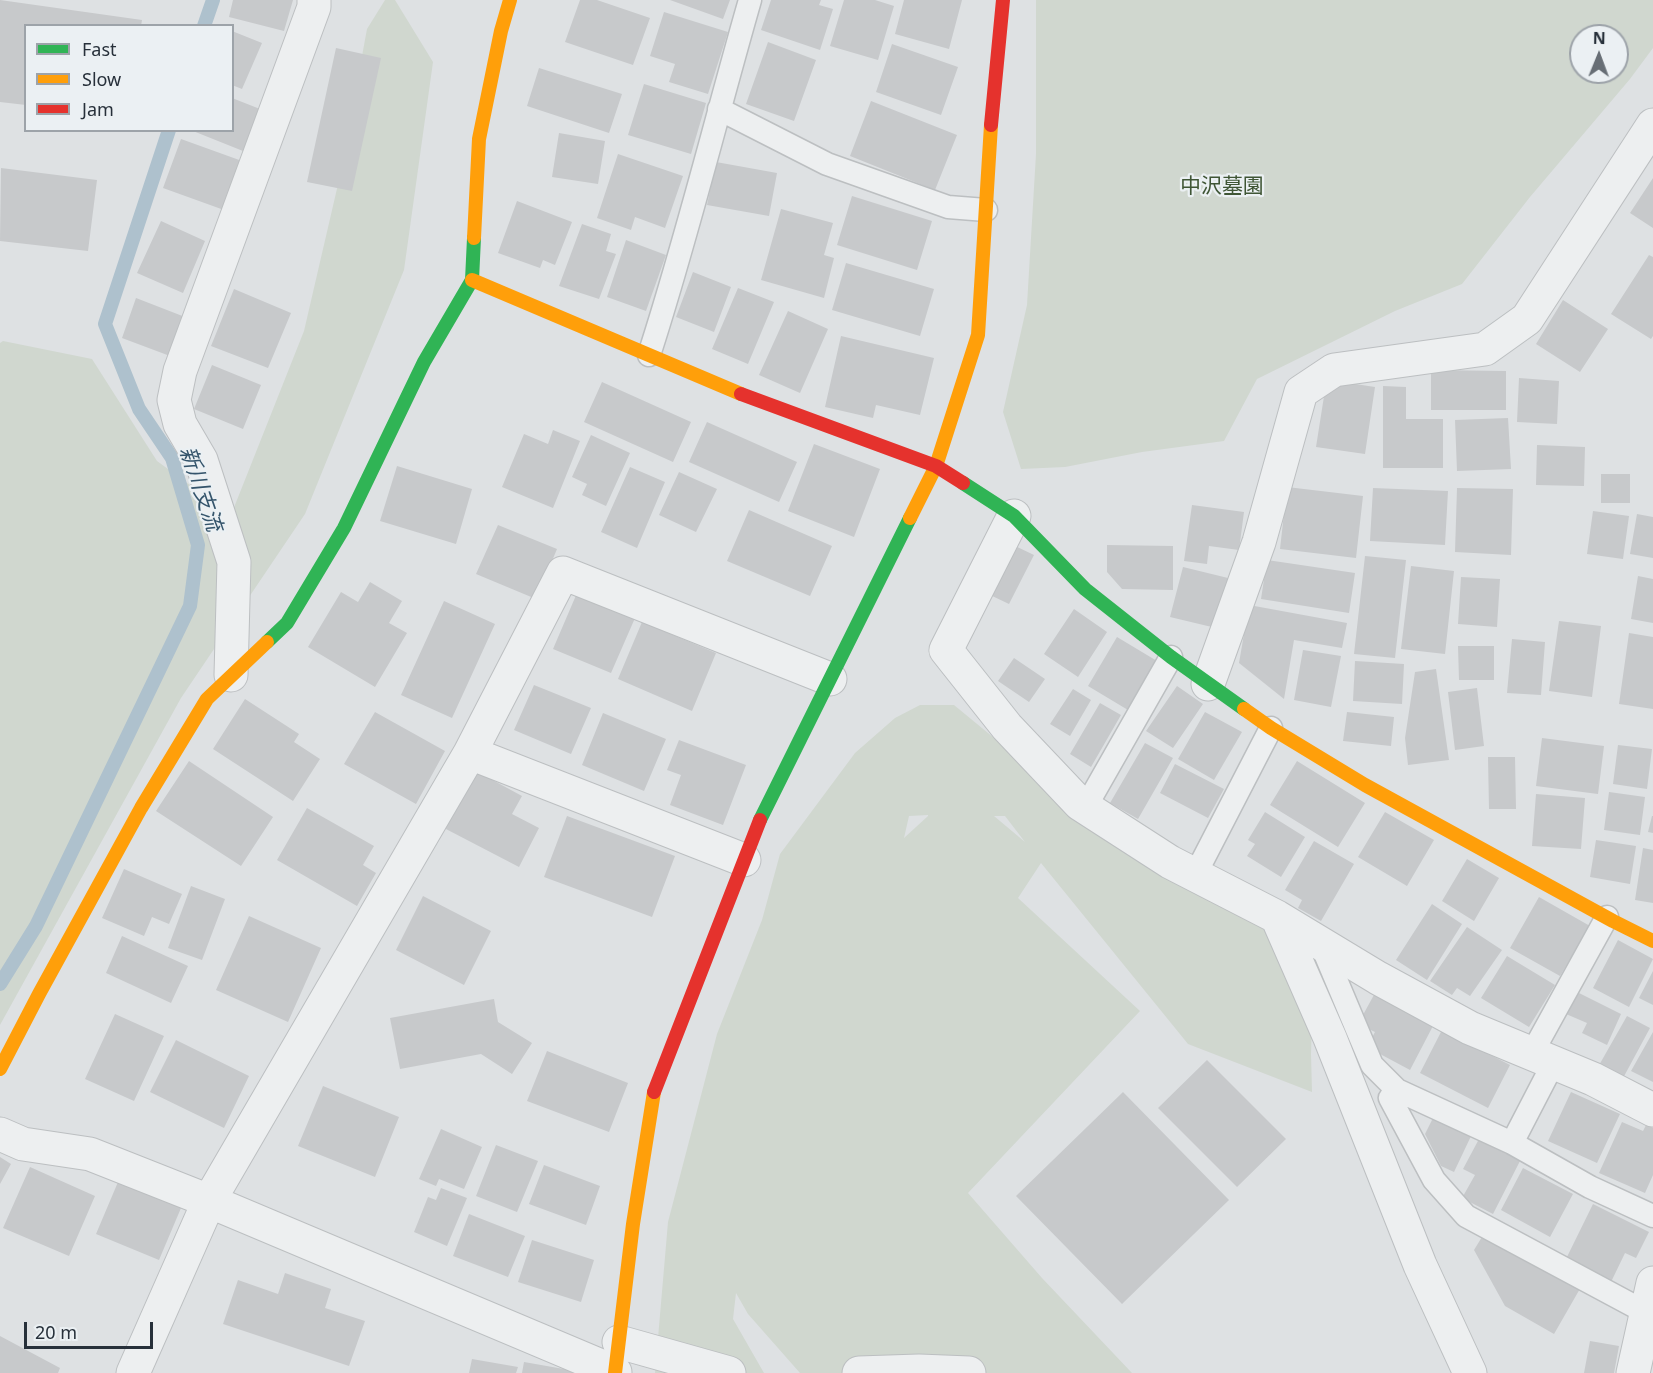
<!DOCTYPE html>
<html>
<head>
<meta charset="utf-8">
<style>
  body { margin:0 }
  #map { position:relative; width:1653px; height:1373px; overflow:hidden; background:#dee1e3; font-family:"Noto Sans",sans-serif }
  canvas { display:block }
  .legend { position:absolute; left:24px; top:24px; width:210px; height:108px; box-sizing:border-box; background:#ebf0f3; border:2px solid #9da3a9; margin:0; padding:8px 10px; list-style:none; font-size:18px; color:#27303a }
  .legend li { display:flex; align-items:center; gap:12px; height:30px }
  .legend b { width:30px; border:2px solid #9da3a9 }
  .north { position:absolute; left:1569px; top:24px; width:60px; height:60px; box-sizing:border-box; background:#ebf0f3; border:2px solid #9da3a9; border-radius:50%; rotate:1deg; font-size:16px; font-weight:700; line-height:24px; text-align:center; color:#27303a }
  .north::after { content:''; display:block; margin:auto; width:21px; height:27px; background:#676e75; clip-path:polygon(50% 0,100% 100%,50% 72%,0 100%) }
  .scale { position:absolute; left:24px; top:1322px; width:129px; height:27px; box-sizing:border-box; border:3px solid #27303a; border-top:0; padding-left:8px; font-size:18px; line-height:21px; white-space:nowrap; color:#27303a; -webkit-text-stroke:4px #ebf0f3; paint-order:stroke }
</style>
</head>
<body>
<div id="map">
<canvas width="1653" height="1373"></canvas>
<ul class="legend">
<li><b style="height:8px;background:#30b455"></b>Fast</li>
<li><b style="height:8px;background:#ff9f0a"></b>Slow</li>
<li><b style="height:8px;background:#e5322d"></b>Jam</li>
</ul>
<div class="north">N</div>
<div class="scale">20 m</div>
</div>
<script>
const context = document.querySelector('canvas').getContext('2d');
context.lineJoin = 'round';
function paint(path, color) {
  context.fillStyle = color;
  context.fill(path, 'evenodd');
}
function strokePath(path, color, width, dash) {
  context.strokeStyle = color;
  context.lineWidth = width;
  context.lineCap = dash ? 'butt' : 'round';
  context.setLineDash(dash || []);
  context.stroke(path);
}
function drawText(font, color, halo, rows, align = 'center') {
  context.font = font + ' "Noto Sans","Noto Sans JP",sans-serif';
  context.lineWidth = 4.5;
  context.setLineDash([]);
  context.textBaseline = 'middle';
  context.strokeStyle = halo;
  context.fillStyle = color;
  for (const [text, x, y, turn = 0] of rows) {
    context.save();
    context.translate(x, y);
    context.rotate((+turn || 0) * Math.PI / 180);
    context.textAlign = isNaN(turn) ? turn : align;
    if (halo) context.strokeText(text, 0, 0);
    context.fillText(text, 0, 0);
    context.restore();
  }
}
paint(new Path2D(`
  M385,0H395L433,62L404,270L305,514L181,698L0,1025V343L3,341L92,359L157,461L231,515L304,331L339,180L367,29Z
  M1036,0H1653V48L1630,79L1530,197L1462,284L1395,311L1257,379L1224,441L1142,452L1065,467L1021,469L1003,412L1027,305L1036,154ZM1581,36H1617V72H1581Z
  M920,705H954L1005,747L1253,918L1314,957L1311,1054L1312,1092L1188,1044L1041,863L1018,898L1140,1011L968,1193L1042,1278L1132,1373H800L748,1314L736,1293L733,1319L764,1373H655L668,1222L717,1034L762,920L780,854L855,753L895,718ZM928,815V816L904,838L909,816ZM994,816H1005L1025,842Z`), '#d0d7cf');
strokePath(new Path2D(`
  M204,26L213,0
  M0,984L36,926L190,606L198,545L172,458L139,409L105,324L169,130`), '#aec1cd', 14);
paint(new Path2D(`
  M0,0L142,20L141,26H26V105L0,102Z
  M233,0H293L284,31L229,17Z
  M580,0H597L650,18L633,65L565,42Z
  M670,0H730L723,19Z
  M771,0H821L819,5L833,9L820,50L761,30Z
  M844,0H875L894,6L878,60L830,46Z
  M904,0H962L949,49L895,34Z
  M664,12L728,32L708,94L669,82L675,64L650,56Z
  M232,31L262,43L242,89L232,85Z
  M768,42L816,60L794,121L746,104Z
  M892,44L958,67L941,115L876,92Z
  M336,48L381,58L352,191L307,182Z
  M539,68L622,94L609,133L527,106Z
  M644,84L706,103L691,154L628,135Z
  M232,98L260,109L243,151L193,131L232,130Z
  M871,101L957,135L935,190L850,156Z
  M559,133L605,141L598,184L552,177Z
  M181,139L242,161L224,210L163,188Z
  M618,154L683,176L665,228L635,217L631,230L597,218Z
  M716,162L777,173L769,216L707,205Z
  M1,168L97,180L88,251L0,241Z
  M1653,178V228L1630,213Z
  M852,196L932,221L917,270L837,245Z
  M517,201L572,222L555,265L543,260L540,268L498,253Z
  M781,209L833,223L824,255L834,258L824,298L761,280Z
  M161,221L205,241L183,293L137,273Z
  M582,224L611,234L606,251L616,254L599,299L559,286Z
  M626,240L666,255L646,311L607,297Z
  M1649,255L1653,257V336L1651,339L1611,314Z
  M846,263L934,289L920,336L832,310Z
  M693,272L731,287L714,332L676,317Z
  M738,288L774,302L748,364L712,349Z
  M234,289L291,313L268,368L211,346Z
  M136,298L185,317L170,356L122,338Z
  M1563,300L1608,329L1580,372L1536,344Z
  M788,311L828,329L800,393L759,375Z
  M841,336L934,358L920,415L876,405L873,418L825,407Z
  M212,365L261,385L243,429L194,409Z
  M1431,370L1506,371V410H1431Z
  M1519,378L1559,381L1557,424L1517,422Z
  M602,382L691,422L673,462L584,422Z
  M1342,382L1375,387L1365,454L1316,447L1325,390Z
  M1383,386L1406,387V419H1443V468H1383Z
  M1508,418L1511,469L1457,471L1455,420Z
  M707,422L797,462L779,502L689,462Z
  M553,430L580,441L553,508L502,487L524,434L548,444Z
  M591,435L630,453L606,506L582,495L587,484L572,477Z
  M814,444L880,469L854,537L788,511Z
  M1537,445L1585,447L1584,486L1536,485Z
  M397,466L472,489L456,544L380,521Z
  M630,467L665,482L637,548L601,532Z
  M679,472L717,489L696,532L659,515Z
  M1601,474H1630V503H1601Z
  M1287,487L1363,496L1356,558L1280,549Z
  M1373,488L1448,491L1445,545L1370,541Z
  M1457,488L1513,489L1511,555L1455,552Z
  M1192,505L1244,512L1239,550L1209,546L1207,564L1184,561Z
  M749,510L832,546L810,596L727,561Z
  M1593,511L1629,516L1623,559L1587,554Z
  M1637,514L1653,517V558L1630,554Z
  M498,525L557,549L536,599L476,574Z
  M1011,544L1034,555L1009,604L986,593Z
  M1107,545L1173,546V590L1122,589L1107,572Z
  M1365,556L1406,560L1395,658L1354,654Z
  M1267,560L1355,573L1349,613L1261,599Z
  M1411,566L1454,571L1445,654L1401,649Z
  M1183,567L1228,578L1216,628L1170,617Z
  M1638,576L1653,579V623L1631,619Z
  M1461,577L1500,579L1497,627L1458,624Z
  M370,582L402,601L389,623L407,633L375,687L308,647L341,592L358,602Z
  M577,593L635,618L611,673L553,649Z
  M444,601L495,624L452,718L401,695Z
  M1249,605L1347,623L1342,648L1294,640L1284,699L1239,663Z
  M1074,609L1107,632L1078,677L1044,654Z
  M1559,621L1601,626L1592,697L1549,691Z
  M642,622L716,653L692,711L618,679Z
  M1629,633L1653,637V709L1619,704Z
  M1117,637L1157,661L1128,710L1088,686Z
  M1512,639L1545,642L1541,695L1507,693Z
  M1458,646H1494V680H1459Z
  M1303,650L1341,656L1331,707L1294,700Z
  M1014,658L1045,679L1029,702L998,681Z
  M1355,661L1404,664L1402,704L1353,701Z
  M1436,669L1449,760L1408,765L1405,738L1415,672Z
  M534,685L591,708L571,754L514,730Z
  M1177,686L1203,704L1173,748L1146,731Z
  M1477,688L1484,746L1455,750L1448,692Z
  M1073,689L1091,700L1070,736L1050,724Z
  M245,699L299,734L294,742L320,759L293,801L213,749Z
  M1100,703L1121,715L1091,767L1070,754Z
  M375,712L445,751L416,804L344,764Z
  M1205,712L1242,732L1214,780L1178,759Z
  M1347,712L1394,717L1391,746L1343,741Z
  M603,713L666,739L644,791L582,765Z
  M1542,738L1604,746L1598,794L1536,786Z
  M679,740L746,765L723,825L670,805L681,775L667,770Z
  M1145,743L1173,758L1138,819L1110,803Z
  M1618,745L1652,749L1647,789L1613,784Z
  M1488,757H1515L1516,809H1489Z
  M189,761L273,817L241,866L156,811Z
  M1297,761L1365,803L1338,847L1270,805Z
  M1175,764L1224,789L1208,818L1160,793Z
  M474,770L522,796L512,814L539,828L519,867L444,828Z
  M1609,792L1645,797L1640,835L1604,830Z
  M1536,794L1585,798L1581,849L1532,846Z
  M307,808L374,846L363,865L376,873L357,906L277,860Z
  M1265,812L1305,837L1281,877L1247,856L1255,844L1248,840Z
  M1385,812L1434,840L1407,886L1358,857Z
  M567,816L675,856L652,917L544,877Z
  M1652,816H1653V833L1648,832Z
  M1596,840L1636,846L1630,884L1590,877Z
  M1314,841L1354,864L1321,921L1298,908L1302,900L1285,890Z
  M1643,848L1653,850V903L1635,900Z
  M1467,859L1499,878L1474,921L1442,901Z
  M124,869L182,894L169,924L152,917L144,936L102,918Z
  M191,886L225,899L202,960L168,948Z
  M423,896L491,931L464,985L396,950Z
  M1539,897L1590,926L1560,976L1510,948Z
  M1432,904L1462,924L1427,980L1396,960Z
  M249,916L321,948L288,1022L216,990Z
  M1467,927L1502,950L1470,996L1457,988L1452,995L1430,981Z
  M122,936L188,966L171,1003L106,973Z
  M1618,940L1653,959L1629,1007L1593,988Z
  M1507,956L1555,985L1529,1027L1481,998Z
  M1653,971V1005L1639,998Z
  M1577,992L1621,1014L1607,1045L1582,1033L1587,1023L1566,1014Z
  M1375,993L1434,1024L1410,1070L1367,1047L1375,1032L1358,1024Z
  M494,999L498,1022L532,1043L512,1074L481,1054L400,1069L390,1018Z
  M115,1014L164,1036L134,1101L85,1079Z
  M1627,1016L1650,1028L1622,1080L1598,1067Z
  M1442,1030L1510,1065L1488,1108L1420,1073Z
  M1653,1032V1082L1631,1071Z
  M176,1040L249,1076L224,1128L150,1092Z
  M547,1051L628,1083L609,1132L527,1101Z
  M1207,1060L1286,1139L1237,1187L1158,1108Z
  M323,1086L399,1117L375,1177L298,1146Z
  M1123,1092L1229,1200L1122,1304L1016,1196Z
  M1571,1092L1620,1114L1597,1163L1548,1141Z
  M1434,1116L1472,1134L1454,1172L1441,1166L1425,1134Z
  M1622,1122L1643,1131L1646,1125L1653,1128V1175L1645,1193L1599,1173Z
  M441,1129L482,1147L464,1189L439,1179L436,1186L419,1179Z
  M1479,1139L1520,1161L1493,1214L1462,1198L1475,1175L1463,1169Z
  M496,1145L538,1161L517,1212L476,1196Z
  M0,1157L11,1164L0,1184Z
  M544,1165L600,1186L586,1225L529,1204Z
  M30,1167L95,1196L69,1256L3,1228Z
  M1523,1168L1573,1194L1550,1237L1501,1210Z
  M118,1182L181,1208L159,1260L96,1234Z
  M441,1188L467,1198L447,1246L414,1232L428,1197L436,1200Z
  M1593,1204L1649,1232L1636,1258L1625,1253L1611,1282L1565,1261Z
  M469,1214L525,1236L508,1277L453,1256Z
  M1485,1232L1581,1287L1554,1334L1505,1306L1474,1250Z
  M532,1240L594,1260L581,1302L518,1282Z
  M285,1273L331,1289L325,1308L365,1321L349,1366L223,1324L238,1280L278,1294Z
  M0,1336L60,1368L58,1373H0Z
  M1590,1341L1619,1346L1614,1373H1584Z
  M472,1359L518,1367L516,1373H469Z
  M524,1362L575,1371L574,1373H522Z`), '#c7c9cb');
const lane = new Path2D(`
  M719,109L827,164L948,207L986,210
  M649,355C687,238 716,118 750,0
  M1085,808L1171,657
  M1195,875L1271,728
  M1321,944L1372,1065L1397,1090
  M1532,1053L1607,917
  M1512,1143L1554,1062
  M1647,1313L1466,1216L1434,1180L1390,1098L1397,1090L1512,1143L1590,1187L1653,1216`);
const street = new Path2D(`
  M1014,516L946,650L1007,727L1080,804L1170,862L1277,917L1378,978L1470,1028L1593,1079L1653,1110
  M231,675L234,562L201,460L180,424L174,400L180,371L314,7V0
  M1208,684L1259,542L1301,392L1334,370L1485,349L1527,319L1653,125
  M470,753L744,860
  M1277,917L1330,1038L1420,1265L1470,1373
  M0,1134L23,1144L90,1154L209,1201L615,1372
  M619,1342L729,1373
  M133,1373L209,1201L470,753L563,573L830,679
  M859,1373L919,1371L969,1373
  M1633,1373L1653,1283`);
strokePath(lane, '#bcbfc1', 25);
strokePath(street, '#bcbfc1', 35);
strokePath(lane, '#edeff0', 22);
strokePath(street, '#edeff0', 33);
strokePath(new Path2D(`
  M963,483L1014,516L1085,589L1171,657L1244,709
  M267,642L287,623L344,528L424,362L472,280L474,238
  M760,820L910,518`), '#30b455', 14);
strokePath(new Path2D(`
  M474,238L479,139L501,31L510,0
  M472,280L741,394
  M910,518L936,466L978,335L991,125
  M1244,709L1271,728L1365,785L1613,921L1653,941
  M0,1069L39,994L141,808L207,699L267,642
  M615,1373L633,1224L654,1092`), '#ff9f0a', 14);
strokePath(new Path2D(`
  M991,125L1003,0
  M741,394L936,466L963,483
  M654,1092L760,820`), '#e5322d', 14);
drawText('21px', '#3f5535', '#ebf0f3', [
  ["中沢墓園",1222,187]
]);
drawText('italic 22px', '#34546b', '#ebf0f3', [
  ["新川支流",200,489,71]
]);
</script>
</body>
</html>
